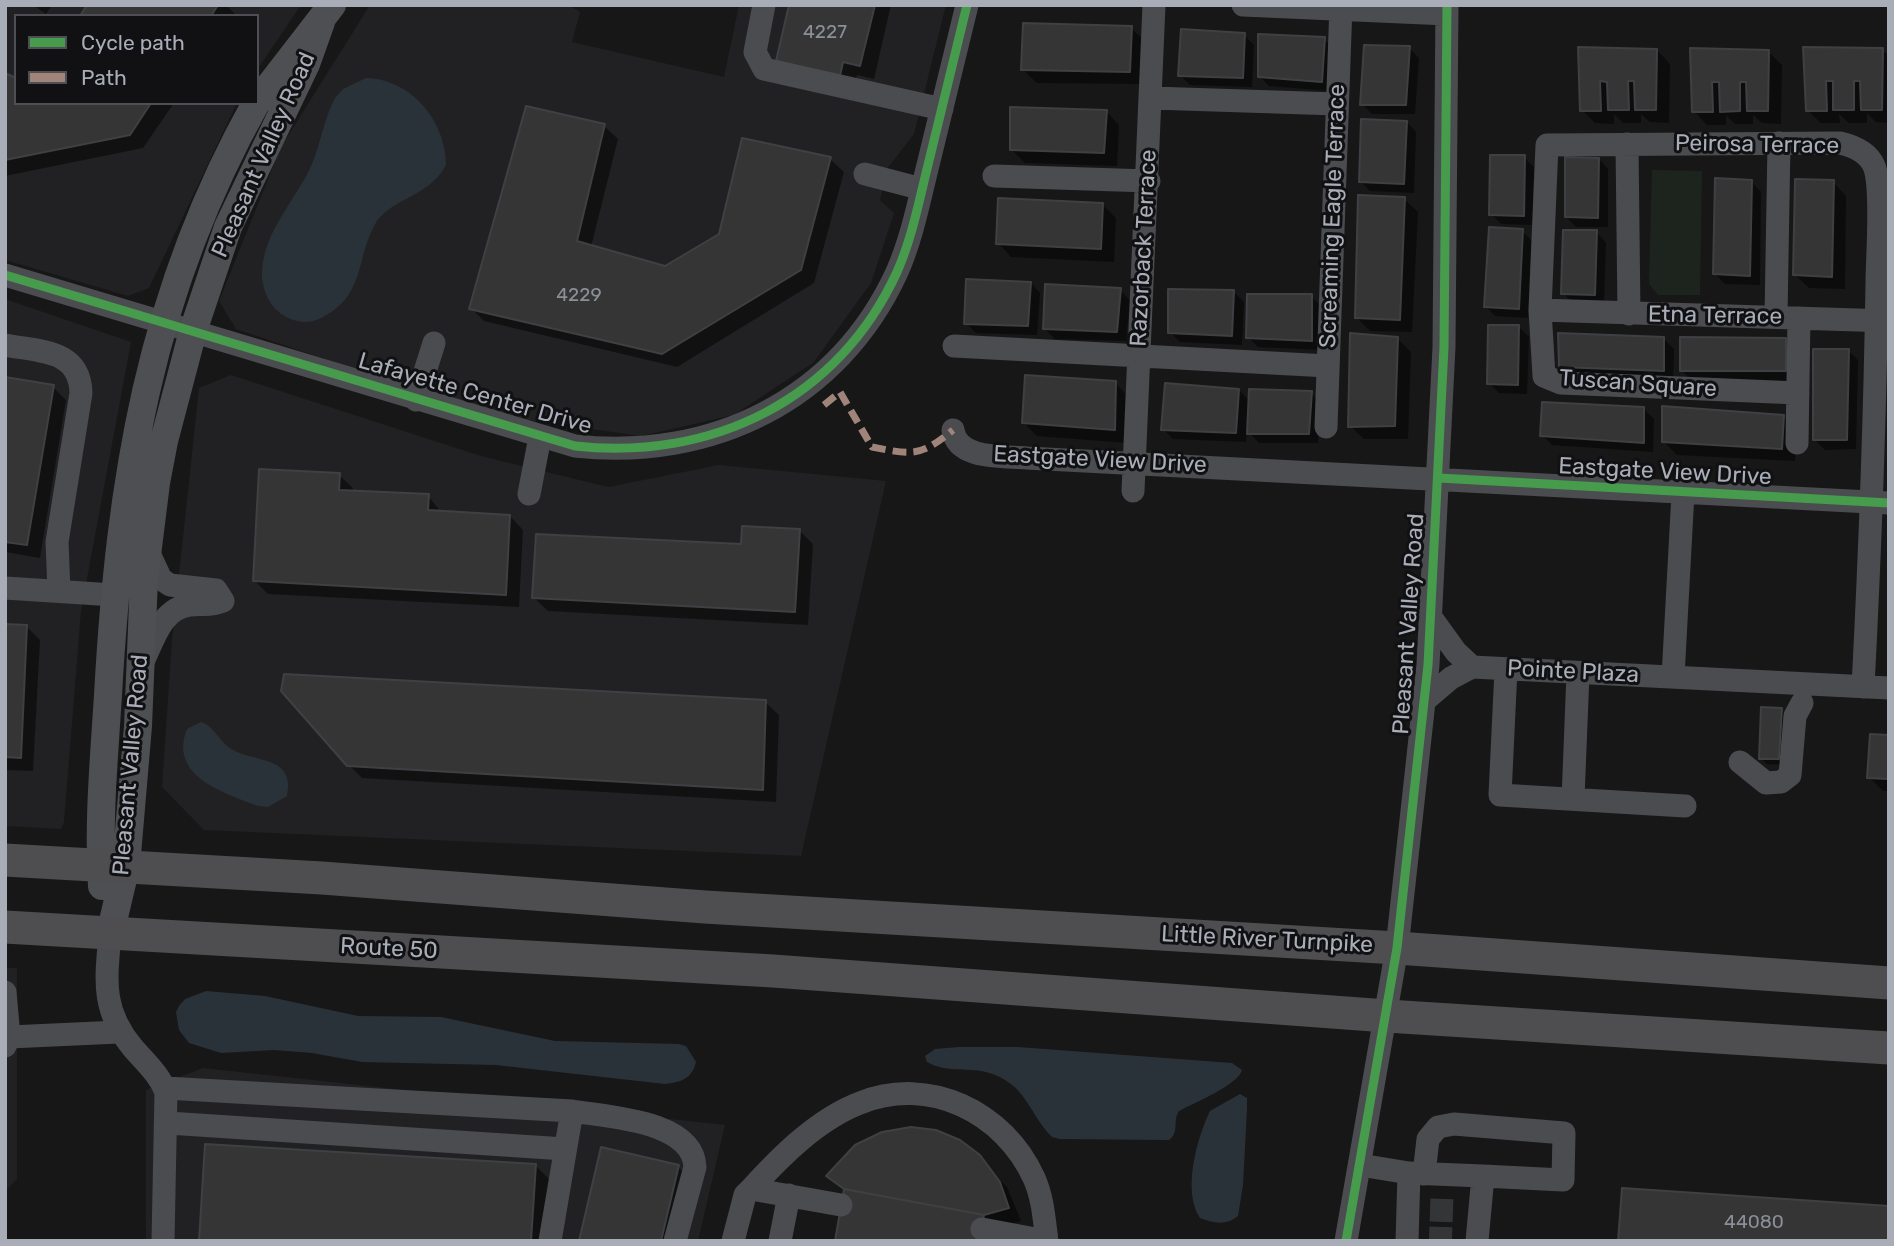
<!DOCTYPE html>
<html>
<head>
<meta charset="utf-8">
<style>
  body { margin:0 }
  #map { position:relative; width:1894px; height:1246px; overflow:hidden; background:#171717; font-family:Rubik,sans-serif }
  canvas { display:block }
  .frame { position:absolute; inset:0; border:7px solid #a8adb8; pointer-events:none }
  .legend { position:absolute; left:14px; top:14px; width:245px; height:91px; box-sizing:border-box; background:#111113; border:2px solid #4d4f55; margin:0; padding:9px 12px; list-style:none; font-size:21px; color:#a8adb8 }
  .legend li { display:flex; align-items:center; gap:14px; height:35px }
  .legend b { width:35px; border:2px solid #4d4f55 }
</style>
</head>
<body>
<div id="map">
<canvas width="1894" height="1246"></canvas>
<div class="frame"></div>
<ul class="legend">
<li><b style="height:9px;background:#469c4c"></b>Cycle path</li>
<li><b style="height:9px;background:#a18479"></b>Path</li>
</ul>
</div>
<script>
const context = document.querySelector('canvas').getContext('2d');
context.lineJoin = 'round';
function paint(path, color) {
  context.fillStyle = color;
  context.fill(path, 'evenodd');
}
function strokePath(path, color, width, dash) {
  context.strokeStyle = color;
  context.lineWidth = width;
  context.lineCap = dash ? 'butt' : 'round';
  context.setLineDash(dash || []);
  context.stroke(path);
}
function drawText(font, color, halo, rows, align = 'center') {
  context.font = font + ' Rubik,sans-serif';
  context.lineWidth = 6;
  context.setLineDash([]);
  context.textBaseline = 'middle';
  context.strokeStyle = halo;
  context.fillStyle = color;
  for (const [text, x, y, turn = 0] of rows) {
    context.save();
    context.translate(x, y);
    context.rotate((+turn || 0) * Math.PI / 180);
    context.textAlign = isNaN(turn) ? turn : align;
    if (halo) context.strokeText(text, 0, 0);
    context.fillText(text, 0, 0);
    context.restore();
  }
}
paint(new Path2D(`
  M5,5H301L257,70V16H16V103H237L149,288L128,296L5,260Z
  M370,5H569L580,12L572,42L724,77L739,5H946L914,134L887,169L880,200L894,213L871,283L814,362L734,415L641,436L491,415L236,329L219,301L281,147Z
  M5,299L131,342L81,611L64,822L61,829L5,826Z
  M231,375L481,456L608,487L719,465L886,481L801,856L204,830L162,787L172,640L199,388Z
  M5,968H17V1179L5,1191Z
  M203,1068L725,1125L698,1241H146V1090Z`), '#212123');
paint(new Path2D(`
  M1652,170L1702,171L1700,295H1658L1649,284Z`), '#1d241e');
paint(new Path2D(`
  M366,78C411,79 446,121 446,165C428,199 388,198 374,226C355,263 365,297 319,319C306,325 291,321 280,313C267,303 261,285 262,270C265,229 297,199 312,164C321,142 324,119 335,98L343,89Z
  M201,722C215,727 218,740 230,748C251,763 296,754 287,796L268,807L258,806C224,793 168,776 187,729Z
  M206,991L265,996L358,1016L441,1017L555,1041L679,1044L686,1046L696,1062C692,1079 681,1082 665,1084L496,1065L362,1062L312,1053L274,1050L221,1053L189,1043L179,1030L176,1012L179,1006L185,999Z
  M959,1047H1018L1232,1063L1242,1070C1238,1085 1194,1103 1179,1111C1172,1121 1180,1132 1169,1140L1060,1139L1052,1137C1028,1113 1027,1083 986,1072C966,1067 946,1073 927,1062L925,1056L935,1049Z
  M1240,1094L1247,1098V1109L1243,1185L1238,1216C1226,1226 1213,1223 1200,1218C1182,1191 1197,1138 1210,1111Z`), '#2a3239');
paint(new Path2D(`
  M33,5H52L46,14Z
  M90,5H226L235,14L82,16Z
  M791,5H891L874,79L857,75L853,88L778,60Z
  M1131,28L1145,41L1143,84L1037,83L1023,70Z
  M1244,35L1254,45L1252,87L1190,85L1180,75Z
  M1324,39L1334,49L1331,91L1269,86L1259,76Z
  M1409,48L1419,58L1415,114H1372L1362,104Z
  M1579,49L1657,50L1670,64L1669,123L1650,122L1641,114V123H1623L1614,114V124L1595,123L1582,110Z
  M1805,49L1882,50L1889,56V123L1876,122L1867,113V123H1849L1839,114L1840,123H1821L1807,110Z
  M1691,50L1768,51L1782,65L1781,124L1762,123L1753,115V124H1735L1726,115V125H1707L1694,111Z
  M5,75L16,103H174L143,148L5,176Z
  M1106,111L1119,125L1117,166L1025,163L1012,150Z
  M1407,122L1416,132L1414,193L1370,191L1360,181Z
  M604,126L618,139L591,247L666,268L721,236L830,159L844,172L814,283L677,367L484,321L471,308Z
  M1524,157L1534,167L1533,225L1501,224L1491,214Z
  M1599,159L1608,169V227H1576L1566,217Z
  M1752,182L1761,192L1760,285L1725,284L1715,274Z
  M1833,182L1846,196L1845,289L1809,288L1795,275Z
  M1404,199L1418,212L1412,332L1370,331L1356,317Z
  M1103,205L1116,218L1114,262L1011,257L998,243Z
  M1522,231L1532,241L1528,318L1495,316L1485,306Z
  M1596,232L1606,242L1604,304L1573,303L1563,293Z
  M1031,283L1040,293L1037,335L976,333L966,323Z
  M1120,290L1130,300L1126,341L1055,339L1045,329Z
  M1234,292L1244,302L1242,345L1180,342L1170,332Z
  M1311,296L1321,306V350L1258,347L1248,337Z
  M1519,327L1529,337L1527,394L1499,393L1489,383Z
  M1397,338L1411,352L1408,439H1364L1350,426Z
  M1664,339L1674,349L1673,380L1570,376L1560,366Z
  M1786,339L1796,349L1795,381L1691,380L1681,370Z
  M1848,350L1858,360L1856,449L1825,450L1815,440Z
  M5,379L53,387L66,400L40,558L5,552Z
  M1115,383L1129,397L1127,443L1037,436L1024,423Z
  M1239,390L1251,402L1311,393L1321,403L1318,443H1259L1247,431L1246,442L1173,439L1163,429Z
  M1644,409L1654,419L1653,452L1552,445L1542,435Z
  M1783,416L1797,430L1795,461L1677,455L1664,442Z
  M339,475L353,488L352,492L428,496L442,513L510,516L523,530L519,607L268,594L255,581Z
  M799,530L813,544L808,625L548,611L534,598Z
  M5,625L26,626L40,640L33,771L5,770Z
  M765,702L779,715L776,802L362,778L348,764Z
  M1781,710L1787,716L1785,765L1767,764L1760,758Z
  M1889,737V791H1883L1869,777Z
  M868,1140L969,1149L1007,1187L1021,1221L997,1228L995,1241H836L845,1192L828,1175Z
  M536,1166L549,1179L545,1241H201Z
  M678,1167L692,1180L677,1241H581Z`), '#0007');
const building = new Path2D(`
  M87,5H218L211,16H80Z
  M789,5H875L860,66L843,62L840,76L776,61Z
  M1023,23L1132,26L1130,72L1021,70Z
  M1181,29L1245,33L1243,78L1178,76Z
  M1258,34L1325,37L1322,82L1258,77Z
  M1364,45L1410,46L1406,105H1360Z
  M1578,47L1657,49L1656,110H1635L1634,81H1628L1629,110H1608L1607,82L1600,81L1601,111H1580Z
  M1803,47L1883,48L1882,110H1861L1860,81H1854V110H1833V81H1826L1827,111H1806Z
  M1690,48L1769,50L1768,111H1747L1746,82H1740V111L1720,112L1719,82H1712L1713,112H1692Z
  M5,73L16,78V103H151L130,135L5,160Z
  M526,106L605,124L577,241L665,266L719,234L742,138L831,157L801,270L662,354L469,309Z
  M1010,107L1107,110L1104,153L1010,150Z
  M1361,119L1407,121L1404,184L1359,182Z
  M1490,155H1525L1524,216L1489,215Z
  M1565,157L1599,158L1598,218L1565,217Z
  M1715,178L1752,180L1750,276L1713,274Z
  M1795,179L1834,180L1832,277L1793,275Z
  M1358,195L1405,197L1400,320L1355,318Z
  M998,198L1103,203L1101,249L996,244Z
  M1489,227L1523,229L1519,309L1484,307Z
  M1563,230H1597L1595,295L1561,294Z
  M966,279L1031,282L1028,326L964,324Z
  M1045,284L1121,288L1117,332L1043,329Z
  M1168,289L1234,290L1232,336L1168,333Z
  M1247,294H1312V341L1246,338Z
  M1488,325H1519L1518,385L1487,384Z
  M1350,333L1398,337L1395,426L1348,427Z
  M1558,333L1664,337V371L1559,367Z
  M1680,337L1786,338V371H1680Z
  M1813,349H1849L1847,440H1813Z
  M1025,375L1116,381L1115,430L1022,423Z
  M5,377L54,385L27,545L5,542Z
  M1165,383L1239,389L1236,433L1161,430Z
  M1249,389L1312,391L1309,434H1247Z
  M1542,402L1644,407V443L1540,436Z
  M1662,406L1784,415L1782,449L1662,442Z
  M259,469L340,473L339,490L429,494L428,510L510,515L506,595L253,581Z
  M742,526L800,529L795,612L532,598L536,534L741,544Z
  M5,624L27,625L21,758L5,757Z
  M284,674L766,700L763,790L347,766L281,691Z
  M1761,707L1782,708L1779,759H1759Z
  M1870,734L1889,735V779L1867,778Z
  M911,1127L936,1130L960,1140L980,1155L1000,1182L1009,1208L984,1215L844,1189L826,1176L855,1145L882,1132Z
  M205,1144L536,1164L531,1241H199Z
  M601,1147L679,1165L661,1241H579Z
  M1622,1188L1889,1206V1241H1618Z
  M844,1189L984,1215L979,1241H835Z`);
paint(building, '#353536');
strokePath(building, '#3f4043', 2);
strokePath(new Path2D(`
  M1430,1210L1461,1211
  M1429,1238L1460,1239`), '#343537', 23, [23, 11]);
strokePath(new Path2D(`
  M764,5L755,52L764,69L942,109
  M1243,5L1447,14
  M1152,98L1337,104
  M1627,144L1629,314
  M865,174L922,189
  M994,176L1149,181
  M5,275L575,446C712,461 838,400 897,272C912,238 919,201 928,165C941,112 954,59 967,5
  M1540,310L1889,321
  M1776,317L1779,143
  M5,345C40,352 80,349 81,393L57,542L59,591
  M954,346L1328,366
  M1798,393L1561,383L1544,376L1540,310L1547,145L1840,143C1853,146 1868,152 1874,166C1883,187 1877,257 1877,282C1875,417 1870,552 1863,687
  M416,400L434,343
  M1326,427L1341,5
  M953,430C957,460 1003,456 1027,458L1889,503
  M1797,443L1799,318
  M1133,491L1154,5
  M529,494L540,437
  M5,588L114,595
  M1430,616L1456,652L1472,667
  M142,664C153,642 161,608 190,605C204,603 208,607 223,601L216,590L170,585L161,579L147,549
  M1506,669L1500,795L1685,806
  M1673,677L1683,493
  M1424,701L1451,678L1472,667L1889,688
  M1740,762L1766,783L1781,782L1790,775L1795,716L1802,703
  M1573,799L1578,673
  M110,934C106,980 101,1010 133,1048C145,1062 159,1074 166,1092L163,1241
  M5,992L9,1037
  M5,1046L9,1037L119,1032
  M165,1088L572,1111L550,1241
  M572,1111C606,1117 693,1120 695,1167L675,1241
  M168,1123L565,1149
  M1360,1165L1409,1173L1483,1176
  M1424,1174L1428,1139L1438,1127L1454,1124L1564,1133L1563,1180L1483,1176L1477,1241
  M841,1205L751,1189C781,1156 818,1119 860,1103C929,1075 1004,1112 1034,1178C1043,1198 1044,1219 1047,1241
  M982,1229L1046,1241
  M733,1241L745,1195L751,1189
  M780,1241L789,1195
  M1346,1241L1397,948L1428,665L1444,347L1447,5
  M1407,1241L1409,1173`), '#4b4c50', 23);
strokePath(new Path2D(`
  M257,102L332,5
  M102,886C98,822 104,759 108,695C120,480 149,294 256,103
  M110,934L126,866L138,726L144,579L156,483L164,441L193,331L228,227L306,64L321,22`), '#4d4f52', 28);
strokePath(new Path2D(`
  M5,860L322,878L705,907L1397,948L1889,983
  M5,927L773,971L1387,1016L1889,1048`), '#4e4e51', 33);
strokePath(new Path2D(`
  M824,405L840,392L872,447C913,455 920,457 953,430`), '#a18479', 7, [14, 7]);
strokePath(new Path2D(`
  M5,275L575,446C712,461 838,400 897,272C912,238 919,201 928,165C941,112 954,59 967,5
  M1439,478L1889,503
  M1346,1241L1397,948L1428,665L1444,347L1447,5`), '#469c4c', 9);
drawText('19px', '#8b8f98', null, [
  ["4227",825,33],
  ["4229",579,296],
  ["44080",1754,1223]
]);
drawText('23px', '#a8adb8', '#111113', [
  ["Peirosa Terrace",1757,145,1],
  ["Pleasant Valley Road",264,155,-66],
  ["Screaming Eagle Terrace",1333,216,-88],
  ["Razorback Terrace",1144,248,-87],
  ["Etna Terrace",1715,316,1],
  ["Tuscan Square",1638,384,4],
  ["Lafayette Center Drive",475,394,16],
  ["Eastgate View Drive",1100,460,3],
  ["Eastgate View Drive",1665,472,3],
  ["Pleasant Valley Road",1409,624,-86],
  ["Pointe Plaza",1573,672,3],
  ["Pleasant Valley Road",131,765,-85],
  ["Little River Turnpike",1267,940,3],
  ["Route 50",389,949,3]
]);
</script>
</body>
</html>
